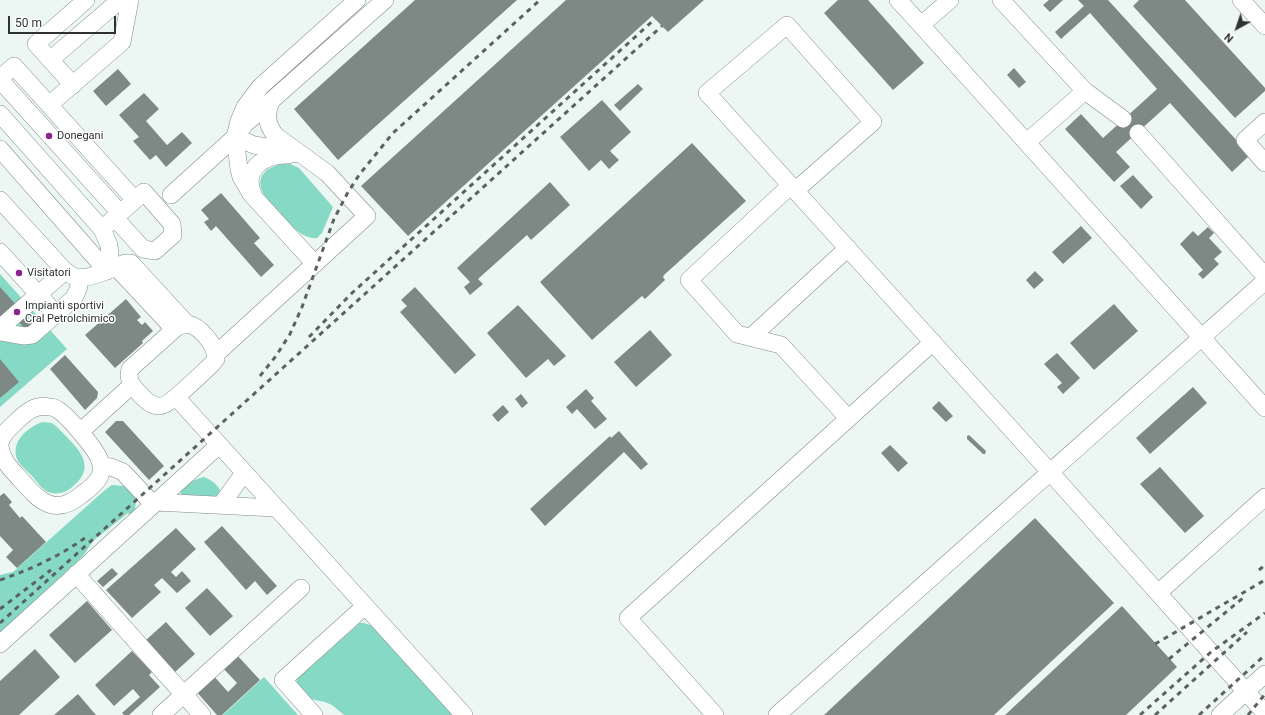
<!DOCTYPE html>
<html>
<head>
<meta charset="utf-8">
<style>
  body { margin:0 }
  #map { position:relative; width:1265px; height:715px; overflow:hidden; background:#ecf7f4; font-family:Roboto,sans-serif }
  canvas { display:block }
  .north { position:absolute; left:1217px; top:8px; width:40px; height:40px; -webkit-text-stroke:3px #fff; paint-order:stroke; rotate:220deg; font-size:11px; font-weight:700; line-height:16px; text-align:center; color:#2e3231 }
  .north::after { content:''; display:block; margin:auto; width:14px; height:18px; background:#2e3231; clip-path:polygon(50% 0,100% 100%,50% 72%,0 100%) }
  .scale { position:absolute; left:8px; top:16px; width:108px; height:18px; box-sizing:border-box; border:2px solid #2e3231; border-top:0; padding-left:5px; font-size:12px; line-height:14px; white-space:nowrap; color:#2e3231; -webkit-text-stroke:3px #fff; paint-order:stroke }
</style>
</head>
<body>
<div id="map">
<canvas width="1265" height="715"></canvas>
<div class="north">N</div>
<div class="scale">50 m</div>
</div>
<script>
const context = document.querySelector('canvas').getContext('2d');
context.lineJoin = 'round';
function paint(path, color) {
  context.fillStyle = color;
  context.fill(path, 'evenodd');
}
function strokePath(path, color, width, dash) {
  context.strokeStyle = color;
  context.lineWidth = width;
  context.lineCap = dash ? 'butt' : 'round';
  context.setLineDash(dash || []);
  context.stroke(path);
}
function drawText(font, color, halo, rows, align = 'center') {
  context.font = font + ' Roboto,sans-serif';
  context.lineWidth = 3;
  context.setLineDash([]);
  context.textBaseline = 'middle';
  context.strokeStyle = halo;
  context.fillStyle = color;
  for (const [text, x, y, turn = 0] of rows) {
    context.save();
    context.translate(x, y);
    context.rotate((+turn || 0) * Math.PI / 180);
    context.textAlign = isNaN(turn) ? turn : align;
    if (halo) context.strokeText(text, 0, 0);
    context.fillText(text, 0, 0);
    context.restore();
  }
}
paint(new Path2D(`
  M288,163L299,168L333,207L322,233L317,238C298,241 276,208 264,195C253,175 269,165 288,163Z
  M0,274L67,349L0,407Z
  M43,422L52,423L57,427C75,446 101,465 71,488C65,493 56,495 48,492C42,489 37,482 33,477C28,472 22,467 18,461C9,443 27,427 43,422Z
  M204,477C212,480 218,485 221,492L217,498L183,496L181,495V490C186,485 196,478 204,477Z
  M112,485L125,486L136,497L135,512L131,516L128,513L93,541L83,556L0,633V575L13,572L105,490Z
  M360,623H364L373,626L453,715H344L332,705L325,702L310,699L295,685L298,678Z
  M264,677L298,715H223Z`), '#85d9c5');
paint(new Path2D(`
  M415,0H517L338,160L294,109Z
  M566,0H704L668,32L652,16L408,236L361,186Z
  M838,0H868L924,63L893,90L824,13Z
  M1049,0H1063L1050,12L1043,5Z
  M1078,0H1108L1250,155L1232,172L1170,103L1116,152L1130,167L1114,182L1065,129L1081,114L1103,138L1157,89L1090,13L1061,39L1055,32L1084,6Z
  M1139,0H1185L1265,88V91L1235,118L1133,6Z
  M1014,68L1026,82L1019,88L1007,75Z
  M118,69L131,84L106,106L93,91Z
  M638,84L643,89L620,111L614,105Z
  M144,93L159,109L146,121L167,145L182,132L192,143L166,167L156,155L150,160L133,141L139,137L119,115Z
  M602,100L631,132L610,151L619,160L609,169L601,160L589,171L560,137Z
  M692,143L746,201L664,275L663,277L665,280L645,299L642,296L592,340L540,282Z
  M1133,175L1153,197L1141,209L1120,186Z
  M550,182L570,205L531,240L527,235L478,279L483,284L470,295L464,287L470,282L457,268Z
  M221,193L260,238L254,243L274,265L261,277L216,226L211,231L204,222L209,219L201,210Z
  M1081,226L1092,238L1063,264L1052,252Z
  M1208,227L1214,233L1209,238L1222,252L1214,259L1219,264L1203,279L1198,274L1203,270L1180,244L1193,231L1198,236Z
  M1035,271L1044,280L1034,289L1026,280Z
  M0,287L18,307L0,323Z
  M415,287L476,355L455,374L400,312L407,306L401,300Z
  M126,299L141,317L137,320L142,325L145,322L153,331L142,341L143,343L115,368L85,335Z
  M1114,304L1138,331L1094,370L1070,343Z
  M518,305L566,356L554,366L548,359L526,378L487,333Z
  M24,316L34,327L28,332L18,321Z
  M650,330L672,355L636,387L614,362Z
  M1057,353L1080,378L1063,394L1057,387L1062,383L1044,364Z
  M65,355L98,392L97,398L85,410L50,369Z
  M0,359L19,382L0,398Z
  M1193,387L1207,403L1150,454L1136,438Z
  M586,389L594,398L591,401L607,419L595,429L577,409L572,414L566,407Z
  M521,394L528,403L522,408L515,399Z
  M939,401L953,416L946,422L932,408Z
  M503,405L509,412L498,422L492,415Z
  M116,421H123L164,466L149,480L105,432Z
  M619,431L648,464L641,470L624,452L545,526L530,509L610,436L611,438Z
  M969,435L986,451L985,454H983L967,439V436Z
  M890,445L908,463L898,472L881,453Z
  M1160,467L1204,516L1185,533L1140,484Z
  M4,493L12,502L9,505L20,518L22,516L46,542L17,568L6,557L13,550L0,536V496Z
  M1035,518L1114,603L994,715H824Z
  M222,526L277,586L267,595L255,581L246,590L204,542Z
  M176,528L196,549L171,572L176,577L182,571L191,581L177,593L162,578L154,585L161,592L132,618L106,590Z
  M112,568L118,574L103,587L97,581Z
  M207,588L233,616L210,636L185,608Z
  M87,601L112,630L75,663L49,635Z
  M1122,606L1177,667L1126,715H1005Z
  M166,622L195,654L175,672L146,640Z
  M35,649L60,677L19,715H0V681Z
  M132,651L152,672L149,675L160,687L129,715H124L122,713L140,697L133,689L114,706L95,685Z
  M235,653L260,680L222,715H217L194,689L212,674L228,692L237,683L221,666Z
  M78,694L96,715H54Z`), '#7e8885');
const minor = new Path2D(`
  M898,0L921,25L950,0
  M1001,0L1085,91L1123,119
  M1241,0L1265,26
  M921,25L1265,408
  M50,60L120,0
  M0,78L14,66L135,200
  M0,80L120,213
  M73,85L36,44L86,0
  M49,105L122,42L130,0
  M0,114L102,229L144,192L172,224L173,235L155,251L143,249L115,218
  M1265,122L1245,140L1265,163
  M1138,133L1265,276
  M235,137L254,145L279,149L294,154
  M1027,142L1085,91
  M0,149L107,271
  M791,185L689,280L737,334L781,345L848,418
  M796,190L873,122L787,25L707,93L1050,472L1265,713
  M253,194C242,169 265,154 288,155
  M171,195L235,137L245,124L385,0
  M0,200L65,271C68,272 70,275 73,276C86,282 113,268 125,263H131L187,324
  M102,229L109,245L111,269
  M0,252L56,314
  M315,264L251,194L241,177L239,169L235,137L239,121L245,107L260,87L357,0
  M116,267L174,329
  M187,324C201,326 216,346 216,359L212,364C203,372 169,407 159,406C151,406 144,399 139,393C132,386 127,379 130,369L177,327Z
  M0,328L65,271
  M0,332L24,336L32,335L73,299C78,292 80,286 80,277
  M751,337L848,248
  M216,354L367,216L327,173L276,136C266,125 265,113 272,100
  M176,397L464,715
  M80,432L132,385
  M0,444C1,434 10,428 17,421C26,412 36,404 49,407C52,407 56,408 58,410C68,416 97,450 100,461C103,469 101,477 95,483C91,488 86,491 81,495C55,517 39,501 21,480C12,470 2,461 0,447
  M101,466L111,467L123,472L153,504
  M155,502L275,508
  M221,505L244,473
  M76,574L202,715
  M1158,593L1265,497
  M0,644L219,445
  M161,715L301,588
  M314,715L283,680L365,606
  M715,715L628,618L933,342
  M777,715L1265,281
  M1220,715L1265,674`);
strokePath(minor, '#828c89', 18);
strokePath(minor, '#fff', 17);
strokePath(new Path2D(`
  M309,337L352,293L655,19
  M260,376L276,356L290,334L302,307L334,219L347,194L359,175L393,133L540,0
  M1259,570L1265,565
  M0,580C32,569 62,555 89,535
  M0,609L51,570
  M0,623L662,26
  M1155,644L1265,580
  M1169,659L1243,598
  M1140,715L1211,652L1265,613
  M1155,715L1247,632
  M1199,715L1265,655
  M1248,715L1265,694`), '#5c6260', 3, [5, 5]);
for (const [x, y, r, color] of [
  [49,136,4,"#8a258c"],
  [19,273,4,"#8a258c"],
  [17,312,4,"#8a258c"]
]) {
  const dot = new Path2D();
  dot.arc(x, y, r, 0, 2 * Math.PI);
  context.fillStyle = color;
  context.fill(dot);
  strokePath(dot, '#fff', 1.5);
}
drawText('11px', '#2e3231', '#fff', [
  ["Donegani",57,136],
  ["Visitatori",27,273],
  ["Impianti sportivi",25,306],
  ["Cral Petrolchimico",25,319]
], 'left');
</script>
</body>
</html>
